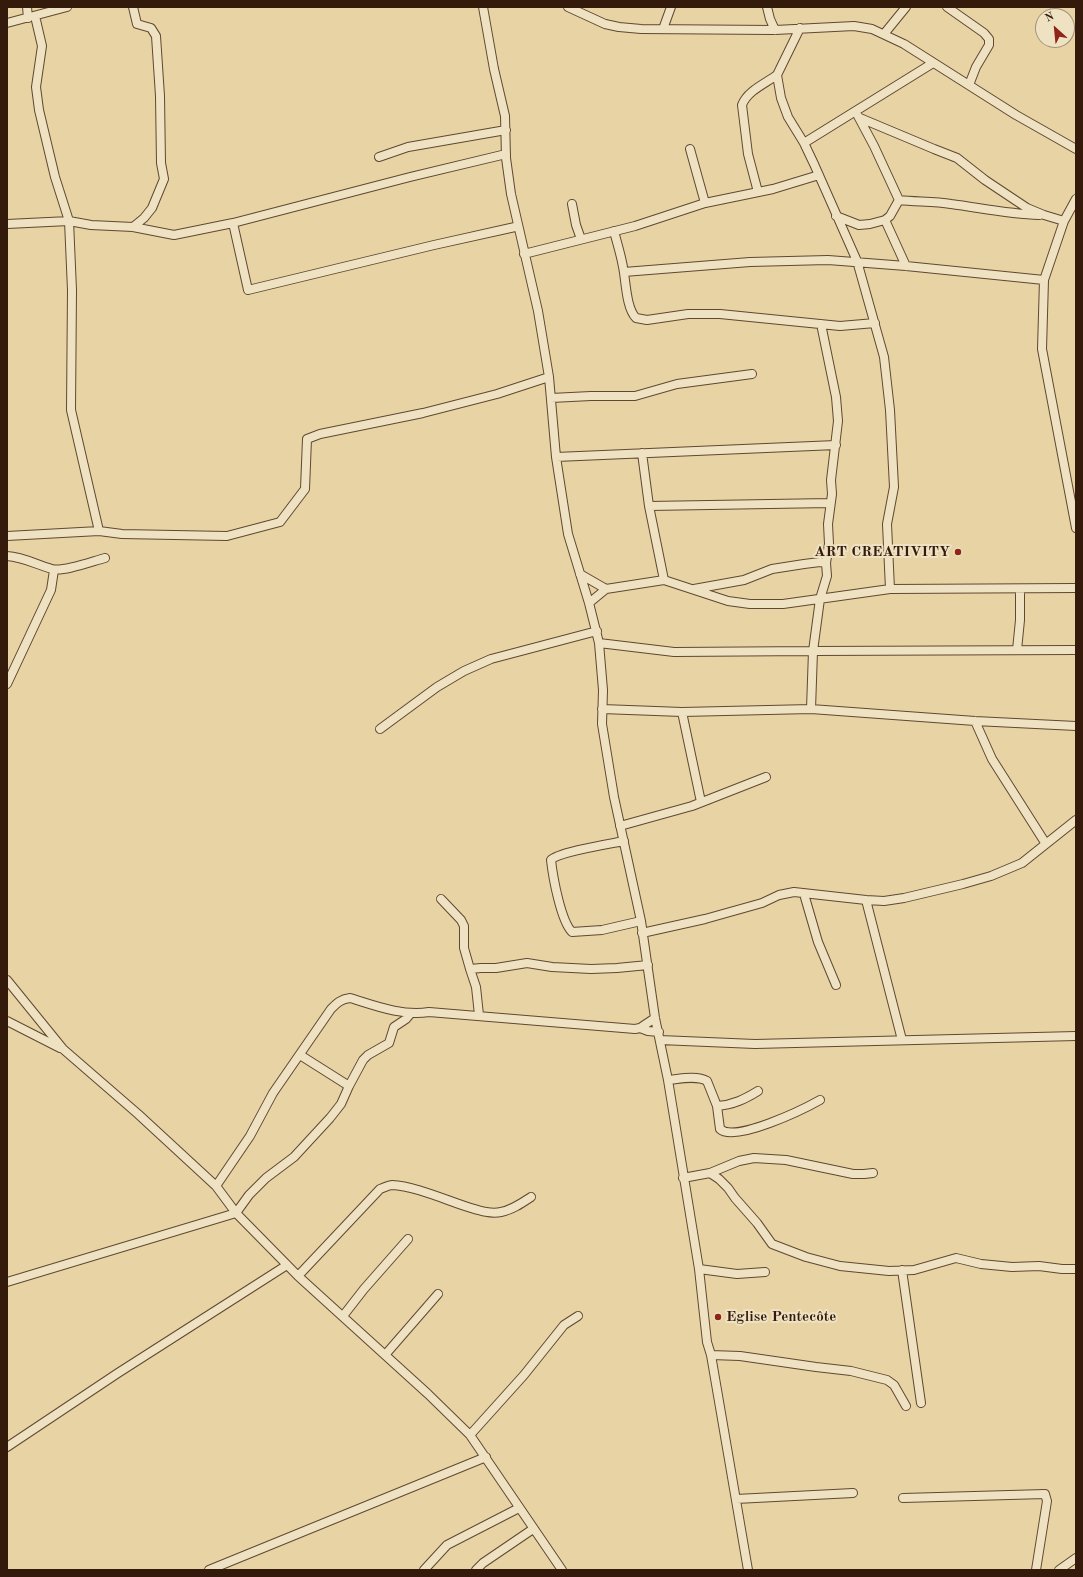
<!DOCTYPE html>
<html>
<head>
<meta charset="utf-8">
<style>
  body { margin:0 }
  #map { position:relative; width:1083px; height:1577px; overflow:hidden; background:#e7d3a3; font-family:"Old Standard TT",serif }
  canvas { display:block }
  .frame { position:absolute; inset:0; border:8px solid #331a0b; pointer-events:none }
  .north { position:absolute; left:1035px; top:8px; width:40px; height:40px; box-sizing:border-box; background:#efe2c3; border:1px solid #a49279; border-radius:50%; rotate:333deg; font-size:11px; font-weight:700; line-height:16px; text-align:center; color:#331a0b }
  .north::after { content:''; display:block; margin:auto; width:14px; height:18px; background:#8f2418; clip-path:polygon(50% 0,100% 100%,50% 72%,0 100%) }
</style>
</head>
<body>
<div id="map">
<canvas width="1083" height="1577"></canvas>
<div class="frame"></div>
<div class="north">N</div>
</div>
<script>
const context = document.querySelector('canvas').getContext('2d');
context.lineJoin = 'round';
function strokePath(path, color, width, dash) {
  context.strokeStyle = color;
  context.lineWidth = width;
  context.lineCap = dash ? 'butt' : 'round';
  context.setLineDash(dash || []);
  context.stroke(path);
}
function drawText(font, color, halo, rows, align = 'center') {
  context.font = font + ' "Old Standard TT",serif';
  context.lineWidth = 4;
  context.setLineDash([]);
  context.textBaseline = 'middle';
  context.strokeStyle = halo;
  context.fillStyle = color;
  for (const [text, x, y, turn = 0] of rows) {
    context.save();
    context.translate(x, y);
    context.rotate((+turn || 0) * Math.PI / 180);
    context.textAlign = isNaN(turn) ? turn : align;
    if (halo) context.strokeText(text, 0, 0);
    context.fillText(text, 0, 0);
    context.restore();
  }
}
const minor = new Path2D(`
  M27,7L28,18
  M133,7L137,24L151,28L156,36L160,96L161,163L164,179L152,208L144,218L133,227
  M483,7L494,69L505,116L506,158L511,194L538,311L549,377L556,457L568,534L589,603L599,643L603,690L602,724L614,797L641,921L655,1018L668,1080L699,1269L707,1342L711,1355L748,1570
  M568,7L605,24L619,27L641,29L775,30L854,26L872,29L904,44L1016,115L1076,149
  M767,7L770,19L775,30
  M947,7L984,33L989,39V45L976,67L969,85
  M35,16L42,46L36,87L39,110L55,177L69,221L72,290L71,410L99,531
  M7,23L67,7
  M800,28L777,75L781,98L788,117L804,143L814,164L857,261L884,357L890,410L894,487L887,524L890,589
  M663,29L671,7
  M884,34L906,7
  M858,116L874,146L899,200
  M860,118L934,149L957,158L985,180L1027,208L1044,215L1064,221
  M804,143L933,63
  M690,149L705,203
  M379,157L408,147L506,130
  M758,192L748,154L742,105C747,91 766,83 777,75
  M1076,199L1064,221L1044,280L1042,349L1076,528
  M899,200C916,202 934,201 951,204C981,208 1009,214 1039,215
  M572,204L576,225L581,239
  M836,216L859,225L870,224L885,220L890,216L899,200
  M885,220L906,266
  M233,223L248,290L434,245L515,227
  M7,224L69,221L91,225L133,227L174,235L233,223L410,177L506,154
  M614,231C617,243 621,255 623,267C626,281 626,308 636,318L647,320L688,314H720L840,326L875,323
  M524,254L635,226L705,203L773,189L819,175
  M624,272L750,262L828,260L906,266L1044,280
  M551,398L591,396H635L677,384L752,374
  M642,453L649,506L664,580
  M556,457L836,445
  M649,506L830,503
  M7,536L99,531L122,534L227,536L280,522L305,489L307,439L320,434L423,413L497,394L549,377
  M7,556C24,557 37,565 52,569C64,572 93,561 105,558
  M580,574L606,589
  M694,589L744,580L772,569L804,564L820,562L826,563
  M589,603L606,589L664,580L728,601L750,604H783L890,589L1076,588
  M599,643L674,652L813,651L820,599L827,576L826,563L829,544L828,524L832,494L831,480L838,421L836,397L821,324
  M1017,650L1020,620V589
  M7,684L51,590L54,570
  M602,709L682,712L811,709L975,721L1076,726
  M811,709L813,651L1076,650
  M682,712L701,802
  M975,721L992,759L1046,844
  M380,729L437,687L464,671L491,659L597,631
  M620,826L692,806L766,777
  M624,841C609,844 558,852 551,860C553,878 561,921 572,932L602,930L641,921
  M804,894L818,942L836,985
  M441,899L461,920L464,926V948L470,969
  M866,900L902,1040
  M642,933L705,919L762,903L779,895L794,892L866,900L884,901L904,898L963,884L991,876L1022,863L1076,820
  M7,980L63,1049L138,1114L216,1186L236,1213L298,1276L428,1394L470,1435L562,1570
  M479,1015L476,987L470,969L481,968H496L527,963L552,967L591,969L617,968L648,965
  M7,1021L60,1048
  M640,1028L648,1031L659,1032
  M660,1040L755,1044L1076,1036
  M300,1055L349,1086L363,1060L368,1055L389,1043L394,1027L406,1019L411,1013
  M668,1080C679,1079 697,1075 707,1081L717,1106L720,1129C735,1143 804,1109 820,1100
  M717,1106C733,1105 745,1099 758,1091
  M710,1173L719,1179L728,1188L735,1198L757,1223L772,1244L806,1257L840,1266L889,1271L914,1270L956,1258L981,1264L1012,1267L1039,1266L1062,1269H1076
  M683,1178L710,1173L739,1161L754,1158L786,1160L853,1174H864L873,1173
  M216,1186L250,1136L273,1093L331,1009C337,1003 341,999 350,998C376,1006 401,1016 429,1012L635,1029L640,1028L655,1018
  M699,1269L737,1274L765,1272
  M902,1270L921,1403
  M298,1276L380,1189C384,1188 388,1185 392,1185C415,1186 448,1201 471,1208C481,1211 491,1214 501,1212C512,1210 522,1203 531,1197
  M7,1282L236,1213L249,1195L266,1178L294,1157L330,1118L341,1104L349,1086
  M343,1316L364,1289L408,1239
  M385,1355L438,1294
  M711,1355L740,1356L816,1367L851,1371L887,1380L894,1385L906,1406
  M470,1435L524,1375L564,1325L578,1316
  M7,1447L118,1373L287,1265
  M903,1498L1045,1494L1047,1501L1036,1570
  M736,1499L853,1493
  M209,1570L486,1457
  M424,1570L447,1545L519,1508
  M476,1570L483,1563L533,1529
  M1059,1570L1076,1558`);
strokePath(minor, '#604831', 10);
strokePath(minor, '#efe2c3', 8);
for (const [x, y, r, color] of [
  [958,552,4,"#8f2418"],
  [718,1317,4,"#8f2418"]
]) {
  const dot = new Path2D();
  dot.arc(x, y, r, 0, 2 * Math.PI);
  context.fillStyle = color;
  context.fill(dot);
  strokePath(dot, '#efe2c3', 1.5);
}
drawText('bold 15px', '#331a0b', '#efe2c3', [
  ["ART CREATIVITY",950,552],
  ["Eglise Pentecôte",726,1317,"left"]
], 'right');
</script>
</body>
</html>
